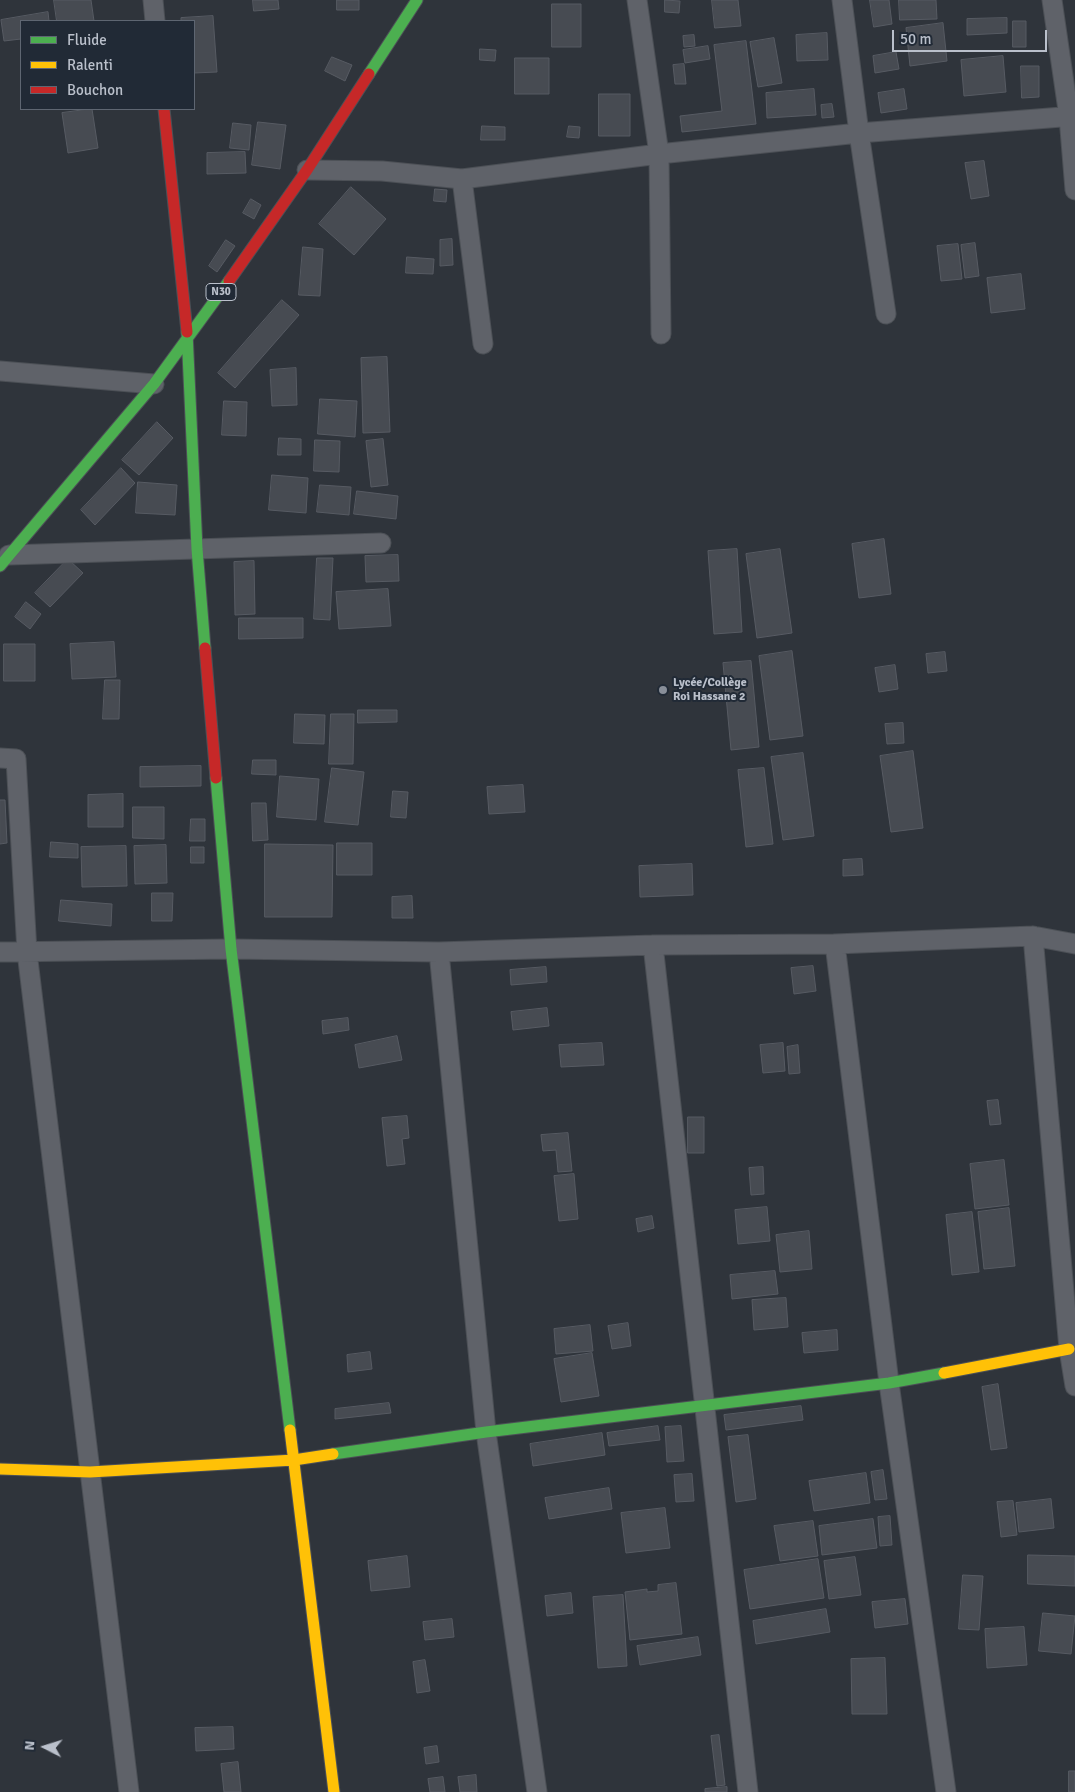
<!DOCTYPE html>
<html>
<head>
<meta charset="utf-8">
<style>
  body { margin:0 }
  #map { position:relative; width:1075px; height:1792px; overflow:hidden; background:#2f343b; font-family:Signika,sans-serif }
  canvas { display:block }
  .legend { position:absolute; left:20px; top:20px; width:175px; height:90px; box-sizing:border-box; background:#212a36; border:1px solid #5e6672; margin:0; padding:6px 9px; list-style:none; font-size:15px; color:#bac0cb }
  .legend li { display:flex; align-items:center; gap:10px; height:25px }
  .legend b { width:25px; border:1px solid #5e6672 }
  .north { position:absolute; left:20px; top:1722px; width:50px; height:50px; -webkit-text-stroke:4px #212a36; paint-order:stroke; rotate:275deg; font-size:14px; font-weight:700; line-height:20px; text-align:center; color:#bac0cb }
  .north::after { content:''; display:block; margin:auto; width:18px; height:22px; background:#bac0cb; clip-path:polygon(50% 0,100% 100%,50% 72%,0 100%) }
  .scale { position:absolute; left:892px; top:30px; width:155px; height:22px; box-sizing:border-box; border:2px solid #bac0cb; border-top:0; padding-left:6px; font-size:15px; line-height:18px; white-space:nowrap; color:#bac0cb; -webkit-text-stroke:4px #212a36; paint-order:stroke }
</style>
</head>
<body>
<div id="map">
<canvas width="1075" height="1792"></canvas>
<ul class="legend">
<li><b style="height:6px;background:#4caf50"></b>Fluide</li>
<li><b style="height:6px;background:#ffc107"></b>Ralenti</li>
<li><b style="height:6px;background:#c62828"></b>Bouchon</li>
</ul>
<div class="north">N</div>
<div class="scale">50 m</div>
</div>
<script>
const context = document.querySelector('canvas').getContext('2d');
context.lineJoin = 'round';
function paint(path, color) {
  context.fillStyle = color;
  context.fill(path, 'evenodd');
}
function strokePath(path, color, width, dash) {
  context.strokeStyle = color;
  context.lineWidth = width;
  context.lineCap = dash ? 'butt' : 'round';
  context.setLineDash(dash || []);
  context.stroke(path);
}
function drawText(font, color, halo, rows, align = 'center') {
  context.font = font + ' Signika,sans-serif';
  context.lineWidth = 4;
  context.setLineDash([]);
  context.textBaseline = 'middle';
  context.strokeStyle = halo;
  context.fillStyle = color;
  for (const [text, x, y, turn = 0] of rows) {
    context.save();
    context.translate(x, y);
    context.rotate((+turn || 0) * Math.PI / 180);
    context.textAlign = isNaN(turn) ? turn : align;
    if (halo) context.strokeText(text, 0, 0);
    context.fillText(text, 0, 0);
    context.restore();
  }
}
const building = new Path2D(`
  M54,0H91L94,21H57Z
  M253,0H278L279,9L254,11Z
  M337,0H359V10H337Z
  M665,0L680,1L679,13L665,12Z
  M712,0H738L741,26L715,28Z
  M870,0H889L892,24L874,27Z
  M899,0H936L937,19L900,20Z
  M552,4H581V47H552Z
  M48,12L49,21H21V39L4,41L1,20Z
  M213,16L217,72L194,73V21H181V18Z
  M1007,18V33L967,35V19Z
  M1013,21H1026V47H1013Z
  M943,23L947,61L910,66L906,28Z
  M827,33L828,60L797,61L796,35Z
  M694,35L695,46L684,47L683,36Z
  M774,38L782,83L758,87L750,42Z
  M746,41L756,124L682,132L680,116L722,111L714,45Z
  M708,46L710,59L685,63L683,50Z
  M480,49L496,50L495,61L480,60Z
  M896,52L899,69L875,73L873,56Z
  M1003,56L1006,92L964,96L961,60Z
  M332,57L352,65L345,81L325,71Z
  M515,58H549V94H515Z
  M684,64L686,84H675L673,65Z
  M1021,66H1039V97L1022,98Z
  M814,89L816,115L767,118L766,93Z
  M904,89L907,109L881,113L878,93Z
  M599,94H630V136H599Z
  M832,104L834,117L822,118L821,105Z
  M92,109L98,148L68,153L62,113Z
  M258,122L286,125L280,169L252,165Z
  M233,123L251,125L249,150L230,148Z
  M482,126L505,127V140H481Z
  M569,126L580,127L579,138L567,137Z
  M245,152L246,173L207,174V153Z
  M984,161L989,196L971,199L965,163Z
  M351,187L386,219L354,255L319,224Z
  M435,189L447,190L446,202L434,201Z
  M251,199L261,205L254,219L243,213Z
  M452,239L453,265L440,266V240Z
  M226,240L235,246L217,272L209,266Z
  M975,243L979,276L965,278L961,245Z
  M958,244L962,279L941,281L937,246Z
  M303,247L323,249L320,296L299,295Z
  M407,257L434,259L433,274L406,273Z
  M1021,274L1025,309L991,313L987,278Z
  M282,300L299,315L235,388L218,373Z
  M387,357L390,432L363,433L361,358Z
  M296,368L297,405L272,406L270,370Z
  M320,399L357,401L355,437L318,434Z
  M224,401L247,402L246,436L222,435Z
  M157,422L173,438L139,475L122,460Z
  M279,438L301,439V455H278Z
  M383,439L388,485L371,487L366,441Z
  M315,440L340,441L339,472L314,471Z
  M121,468L135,483L95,525L81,510Z
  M272,475L308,478L306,513L269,510Z
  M138,482L177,485L175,515L136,513Z
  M320,485L351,487L349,515L317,512Z
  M357,491L398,496L396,519L354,514Z
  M884,539L891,594L859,598L852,544Z
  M737,549L742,632L714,634L708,551Z
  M780,549L792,633L757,638L746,554Z
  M398,555L399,581L366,582L365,556Z
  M317,558H333L330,620L314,619Z
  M68,559L83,573L50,607L35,593Z
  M254,561L255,614L235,615L234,562Z
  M388,589L391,626L339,629L336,592Z
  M26,602L41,614L30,629L15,617Z
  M239,618H303V638L239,639Z
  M114,642L116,677L72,679L70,644Z
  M4,644H35V681H4Z
  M792,651L803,736L770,740L759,656Z
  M945,652L947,671L928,673L926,654Z
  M751,661L759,747L731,750L723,663Z
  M895,665L898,689L879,692L875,668Z
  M105,680H120L119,719H103Z
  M358,710H397V722L358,723Z
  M295,714L325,715L324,744L294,743Z
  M331,714H354L353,764H329Z
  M903,723L904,743L887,744L885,724Z
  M913,751L923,828L891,832L880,756Z
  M803,753L814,836L783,840L771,757Z
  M253,760H276V775L252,774Z
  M201,766V786L140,787V767Z
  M332,768L364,772L358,825L325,822Z
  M764,768L773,844L746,847L738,770Z
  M280,776L319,779L316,820L277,817Z
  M523,785L525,812L489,814L487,787Z
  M393,791L408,792L406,818L391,817Z
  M123,794V827H88V795Z
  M0,800H5L7,843L0,844Z
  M252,803H266L268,840L253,841Z
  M133,807H164V839L133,838Z
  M191,819H205V841H190Z
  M51,842L78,844V858L50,857Z
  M337,843H372V875H337Z
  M265,844L333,845L332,917H265Z
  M166,845L167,883L135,884L134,846Z
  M126,846L127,886L82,887L81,847Z
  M191,847H204V863H191Z
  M862,859L863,875L843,876V860Z
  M692,864L693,895L640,897L639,866Z
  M152,893H173L172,921H152Z
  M412,896L413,918H392V897Z
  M61,900L112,904L111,926L59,921Z
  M813,966L816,991L794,994L791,968Z
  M546,967L547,982L511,985L510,970Z
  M547,1008L549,1026L513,1030L511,1012Z
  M348,1018L349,1030L323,1034L322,1021Z
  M397,1036L402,1060L359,1068L355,1045Z
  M602,1043L604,1065L561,1067L559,1045Z
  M783,1043L785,1071L763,1073L760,1045Z
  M798,1045L800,1073L789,1074L787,1047Z
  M998,1100L1001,1124L990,1125L987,1101Z
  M407,1116L409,1138L402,1139L405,1164L387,1166L382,1118Z
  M688,1117H704V1153H688Z
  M568,1133L572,1171L558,1172L556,1150L543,1151L541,1135Z
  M1004,1160L1009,1205L975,1209L970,1164Z
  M763,1167L764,1194L751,1195L749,1168Z
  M574,1174L578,1219L559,1221L554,1176Z
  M767,1207L770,1241L738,1244L735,1210Z
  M1009,1208L1015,1266L984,1269L978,1212Z
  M972,1212L979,1272L952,1275L946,1215Z
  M652,1216L654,1228L638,1232L636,1219Z
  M809,1231L812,1269L780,1272L776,1235Z
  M775,1271L778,1294L732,1299L730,1275Z
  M786,1298L788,1327L754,1330L752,1300Z
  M628,1323L631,1346L612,1349L608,1326Z
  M590,1325L593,1351L556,1354L554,1329Z
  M837,1330L838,1350L804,1353L802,1333Z
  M370,1352L372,1369L348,1372L347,1355Z
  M592,1353L599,1396L561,1402L554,1359Z
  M998,1384L1007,1448L991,1450L982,1387Z
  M389,1403L391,1413L335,1419V1409Z
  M801,1406L803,1420L726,1430L724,1415Z
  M658,1426L660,1440L609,1446L607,1433Z
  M681,1426L684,1461L667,1462L665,1427Z
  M602,1433L605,1455L533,1466L530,1444Z
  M748,1435L756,1499L736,1502L728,1437Z
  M883,1470L887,1499L875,1500L871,1472Z
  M866,1473L870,1503L814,1511L809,1481Z
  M692,1474L694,1501L676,1502L674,1475Z
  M609,1488L612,1509L549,1519L545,1498Z
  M1051,1499L1054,1528L1019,1532L1016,1503Z
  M1013,1501L1017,1535L1001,1537L997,1502Z
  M665,1508L670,1548L626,1553L621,1513Z
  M890,1516L892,1545L880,1546L878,1517Z
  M873,1519L877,1548L822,1555L819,1526Z
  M813,1521L818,1556L780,1561L774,1526Z
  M1028,1555L1075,1556V1586L1028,1584Z
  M407,1556L410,1587L371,1591L368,1561Z
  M855,1557L861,1595L829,1599L824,1561Z
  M818,1559L824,1598L750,1609L744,1570Z
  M963,1575L983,1576L979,1630L959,1629Z
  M676,1583L682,1634L630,1640L625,1592L647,1589V1592L658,1591V1585Z
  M571,1593L573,1613L547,1616L545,1596Z
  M623,1595L627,1666L598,1668L593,1597Z
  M905,1599L908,1624L875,1628L872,1602Z
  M826,1609L830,1632L756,1644L753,1621Z
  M1043,1613L1075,1616L1071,1654L1039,1651Z
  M452,1619L454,1637L425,1640L423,1622Z
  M1024,1627L1027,1665L987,1668L985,1629Z
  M698,1637L701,1655L640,1665L637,1646Z
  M885,1658L887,1714H852L851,1659Z
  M425,1660L430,1691L417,1693L413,1662Z
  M233,1727L234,1749L196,1751L195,1728Z
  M719,1735L725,1785L717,1786L711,1736Z
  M437,1746L439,1762L426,1764L424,1748Z
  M238,1762L241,1792H224L221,1764Z
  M1069,1771H1075V1792H1069Z
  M476,1775L477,1792H460L458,1777Z
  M443,1777L445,1792H430L428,1779Z
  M727,1787V1792H705V1789Z`);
paint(building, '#474b52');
strokePath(building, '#575b63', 1);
const street = new Path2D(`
  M153,0L155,21
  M637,0L659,154L661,334
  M842,0L859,133L886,314
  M1052,0L1069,117L1075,190
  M307,170L382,171L462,179L659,154L859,133L1075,116
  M462,179L483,344
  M0,371L154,384
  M9,555L381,543
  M0,758L16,759L27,952L129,1792
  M1033,936L1069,1349L1075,1386
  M835,944L889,1383L946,1792
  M653,945L748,1792
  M0,952L231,949L439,952L653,945L835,944L1033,936L1075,944
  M439,952L486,1432L537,1792`);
const fast = new Path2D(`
  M369,74L417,0
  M187,332L197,549L205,648
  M0,566L154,384L229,281
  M216,778L231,949L290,1430
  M333,1454L486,1432L889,1383L944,1373`);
const slow = new Path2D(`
  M944,1373L1069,1349
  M290,1430L334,1792
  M0,1469L90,1472L294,1460L333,1454`);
const jam = new Path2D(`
  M164,109L187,332
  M229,281L307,170L369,74
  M205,648L216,778`);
strokePath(street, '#4c5056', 21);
strokePath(fast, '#4c5056', 13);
strokePath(slow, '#4c5056', 13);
strokePath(jam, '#4c5056', 13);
strokePath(street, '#5f6269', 19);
strokePath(fast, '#4caf50', 11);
strokePath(slow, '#ffc107', 11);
strokePath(jam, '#c62828', 11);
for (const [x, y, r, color] of [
  [663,690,5,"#898f99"]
]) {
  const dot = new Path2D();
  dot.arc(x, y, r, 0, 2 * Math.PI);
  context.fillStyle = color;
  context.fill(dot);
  strokePath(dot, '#212a36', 2);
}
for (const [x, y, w] of [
  [221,292,30]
]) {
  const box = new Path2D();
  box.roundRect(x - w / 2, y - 8.5, w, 17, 4);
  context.fillStyle = '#212a36';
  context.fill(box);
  strokePath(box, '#bac0cb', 1);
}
drawText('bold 11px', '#bac0cb', null, [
  ["N30",221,292]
]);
drawText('bold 12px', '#bac0cb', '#212a36', [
  ["Lycée/Collège",673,683],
  ["Roi Hassane 2",673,697]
], 'left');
</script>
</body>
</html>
